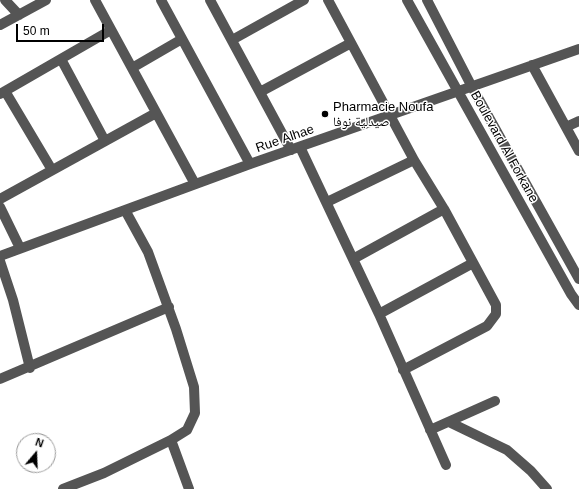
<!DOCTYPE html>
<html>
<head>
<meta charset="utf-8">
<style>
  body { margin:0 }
  #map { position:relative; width:579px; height:489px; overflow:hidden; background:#fff; font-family:Arial,sans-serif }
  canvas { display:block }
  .north { position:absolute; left:16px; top:433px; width:40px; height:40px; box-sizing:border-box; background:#fff; border:1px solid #999; border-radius:50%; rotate:19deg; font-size:11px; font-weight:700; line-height:16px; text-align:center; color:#000 }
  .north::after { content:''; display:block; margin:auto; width:14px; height:18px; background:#000; clip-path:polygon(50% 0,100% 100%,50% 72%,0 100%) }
  .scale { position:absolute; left:16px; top:24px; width:88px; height:18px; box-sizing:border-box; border:2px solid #000; border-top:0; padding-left:5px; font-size:12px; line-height:14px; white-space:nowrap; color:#000; -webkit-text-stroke:3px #fff; paint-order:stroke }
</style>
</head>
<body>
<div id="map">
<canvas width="579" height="489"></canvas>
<div class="north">N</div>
<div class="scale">50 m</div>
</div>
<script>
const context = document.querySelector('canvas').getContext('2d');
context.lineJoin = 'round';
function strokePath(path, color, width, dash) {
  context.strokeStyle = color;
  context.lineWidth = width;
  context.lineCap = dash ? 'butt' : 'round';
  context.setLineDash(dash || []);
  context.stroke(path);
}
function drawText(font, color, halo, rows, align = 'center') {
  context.font = font + ' Arial,"Noto Naskh Arabic",sans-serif';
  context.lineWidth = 3;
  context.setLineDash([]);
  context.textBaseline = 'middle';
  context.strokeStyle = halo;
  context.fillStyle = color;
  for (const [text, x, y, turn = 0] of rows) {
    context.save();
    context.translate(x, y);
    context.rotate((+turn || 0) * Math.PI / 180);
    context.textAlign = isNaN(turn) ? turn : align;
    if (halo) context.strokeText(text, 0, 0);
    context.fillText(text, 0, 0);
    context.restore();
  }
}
strokePath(new Path2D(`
  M5,0L19,15
  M95,0L195,184
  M161,0L250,164
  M210,0L291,150
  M328,0L414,160L444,209L496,305V314L487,326L403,370
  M407,0L571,294L579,305
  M427,0L472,87L579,279
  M0,25L46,0
  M232,40L304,0
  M61,59L105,141
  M532,65L579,151
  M132,68L182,39
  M5,91L52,170
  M260,92L351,43
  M0,94L111,30
  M566,127L579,121
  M300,147L379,314L446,465
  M0,199L156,113
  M327,202L414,160
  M0,207L20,248
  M0,256L250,164L579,49
  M353,259L444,209
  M0,261L13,300L30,368
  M379,314L473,263
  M0,379L169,307
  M449,422L507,450L531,471L547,489
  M430,430L495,401
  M171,440L189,489
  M63,489L104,473L171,440L187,430L195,413L194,387L176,329L148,252L125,210`), '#555', 10);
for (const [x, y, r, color] of [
  [325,114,4,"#000"]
]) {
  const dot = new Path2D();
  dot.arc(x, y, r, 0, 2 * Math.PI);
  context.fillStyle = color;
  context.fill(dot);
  strokePath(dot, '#fff', 1.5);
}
drawText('13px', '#000', '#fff', [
  ["Pharmacie Noufa",333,107],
  ["صيدلية نوفا",333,122]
], 'left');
drawText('13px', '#000', '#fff', [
  ["Rue Alhae",285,139,-19],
  ["Boulevard Al Forkane",504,147,61]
]);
</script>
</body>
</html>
